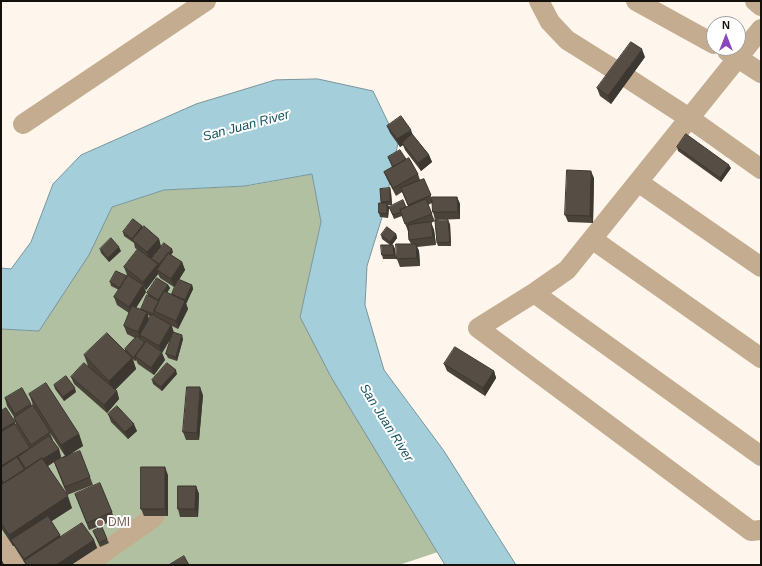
<!DOCTYPE html>
<html>
<head>
<meta charset="utf-8">
<style>
  body { margin:0 }
  #map { position:relative; width:762px; height:566px; overflow:hidden; background:#fef6ec; font-family:Arial,sans-serif }
  canvas { display:block }
  .frame { position:absolute; inset:0; border:2px solid #14110d; pointer-events:none }
  .north { position:absolute; left:706px; top:16px; width:40px; height:40px; box-sizing:border-box; background:#fff; border:1px solid #a1a09e; border-radius:50%; rotate:0deg; font-size:11px; font-weight:700; line-height:16px; text-align:center; color:#14110d }
  .north::after { content:''; display:block; margin:auto; width:14px; height:18px; background:#8947bb; clip-path:polygon(50% 0,100% 100%,50% 72%,0 100%) }
</style>
</head>
<body>
<div id="map">
<canvas width="762" height="566"></canvas>
<div class="frame"></div>
<div class="north">N</div>
</div>
<script>
const context = document.querySelector('canvas').getContext('2d');
context.lineJoin = 'round';
function paint(path, color) {
  context.fillStyle = color;
  context.fill(path, 'evenodd');
}
function strokePath(path, color, width, dash) {
  context.strokeStyle = color;
  context.lineWidth = width;
  context.lineCap = dash ? 'butt' : 'round';
  context.setLineDash(dash || []);
  context.stroke(path);
}
function drawText(font, color, halo, rows, align = 'center') {
  context.font = font + ' Arial,sans-serif';
  context.lineWidth = 4;
  context.setLineDash([]);
  context.textBaseline = 'middle';
  context.strokeStyle = halo;
  context.fillStyle = color;
  for (const [text, x, y, turn = 0] of rows) {
    context.save();
    context.translate(x, y);
    context.rotate((+turn || 0) * Math.PI / 180);
    context.textAlign = isNaN(turn) ? turn : align;
    if (halo) context.strokeText(text, 0, 0);
    context.fillText(text, 0, 0);
    context.restore();
  }
}
paint(new Path2D(`
  M312,174L321,222L300,317L438,552L399,565H1V329L39,331L112,207L164,190L248,186Z`), '#b1c0a0');
const water = new Path2D(`
  M318,79L373,91L398,143L383,214L367,266L365,305L384,370L444,451L516,565H445L331,377L300,317L321,222L312,174L245,186L164,190L112,207L89,255L39,331L1,329V268L11,269L31,242L53,184L81,155L196,104L275,80Z`);
paint(water, '#a4ceda');
strokePath(water, '#79959c', 1);
strokePath(new Path2D(`
  M539,1L550,22L567,40L618,72
  M636,1L714,44
  M755,1L761,6
  M761,29L567,270L534,293L478,328L751,531L761,530
  M727,51L761,73
  M629,79L689,118L761,169
  M23,124L206,1
  M638,182L761,267
  M592,239L761,358
  M534,293L761,456
  M1,545L14,565
  M86,565L154,517`), '#c3ac8f', 20);
paint(new Path2D(`
  M645,57L611,104L600,96L597,88Z
  M387,126L412,134L429,155L432,162L421,171L405,150L403,145L400,147L390,133Z
  M677,147L731,168L721,182L678,151Z
  M388,157L406,159L418,174L420,180L424,179L432,199L457,197L460,204V219L435,220L433,212L432,203L428,205L435,221L431,223L434,230L436,245L417,247L419,251L420,266L400,267L397,259L411,244L409,240L408,231L402,216L394,219L389,207L388,218L380,217L379,213L381,203V202L391,192L392,205H388L389,207H406L408,206L402,192L396,196L387,179L384,172L392,167Z
  M594,178L593,223L568,222L565,215Z
  M450,224L451,246H438L437,243Z
  M142,226L143,228L159,239L161,247L151,259L153,260L152,259L173,252L171,255L182,262L185,270L179,280L192,285L193,289L186,304V303L188,309L178,329L172,326L174,333L183,339L177,361L168,358L166,354L171,338L162,353L165,360L154,375L138,364L136,360L135,361L133,359L136,369L115,390L117,391L119,399L107,413L74,384L71,377L88,366L84,355L125,351V349L135,338L127,334L124,326L129,313L117,305L114,297L119,290L111,286L110,282L127,276L128,275H127L124,267L138,250L135,248L134,243L124,236L123,232ZM158,274L160,278L174,287L177,283L172,294V295L167,293L170,288L168,285L147,293L149,296L141,309V310L136,308L146,292L144,288L146,290ZM148,315L151,317L149,320Z
  M396,234L397,238L392,245H393L395,249L396,259H383L382,255L390,245L382,239L381,235Z
  M100,249L121,251L109,262L101,253Z
  M444,364L494,371L496,378L485,396L447,371Z
  M177,374L162,391L153,384L152,380Z
  M54,385L76,392L64,401L55,389Z
  M29,394L79,434L83,446L68,455L90,477L93,485L67,495L54,462L48,466L72,508L51,521L61,537L94,540L97,548L71,565H26L14,546H13L1,528V411L15,422V424L31,449L16,425L14,418V417L7,406L5,398L31,404L32,406L33,405ZM50,433L65,456L59,459L61,457L59,449L53,441V440Z
  M203,395L199,440H186L183,432Z
  M108,414L137,431L128,439L111,422Z
  M168,475V516H144L141,509Z
  M196,486L199,494L198,517H180L178,509Z
  M75,494L112,512L115,520L89,530Z
  M93,531L107,539L109,543L100,547Z`), '#4a433a');
paint(new Path2D(`
  M642,49L645,57L611,104L608,96Z
  M411,130L414,138L402,143L403,145L400,147L397,139Z
  M429,155L432,162L421,171L418,163Z
  M729,165L731,168L721,182L720,178Z
  M591,171L594,178L593,223L590,216Z
  M390,188L391,192L392,205L390,201Z
  M457,197L460,204V219L458,212Z
  M387,203L389,207L388,218L387,214Z
  M448,220L450,224L451,246L450,242Z
  M431,222L434,230L436,245L433,237Z
  M142,226L144,230L135,242L132,239Z
  M396,234L397,238L391,246L390,242Z
  M159,239L161,247L150,260L147,252Z
  M416,244L419,251L420,266L417,258Z
  M393,245L395,249L396,259L394,255Z
  M119,247L121,251L109,262L108,258Z
  M172,249L173,252L161,268L159,264Z
  M182,262L185,270L174,287L171,279Z
  M158,264L160,272L157,270L158,274L146,290L143,282Z
  M143,285L146,292L132,314L129,307Z
  M168,285L170,288L160,303L158,300Z
  M192,285L193,289L186,304L185,300Z
  M185,301L188,309L178,329L176,321Z
  M147,312L149,320L140,335L141,338L140,340L138,332Z
  M171,325L174,333L162,353L165,360L154,375L151,368L162,353L159,346Z
  M182,335L183,339L177,361L176,357Z
  M135,356L136,360L135,361L134,358Z
  M132,358L136,369L113,392L109,381Z
  M176,370L177,374L162,391L161,387Z
  M494,371L496,378L485,396L483,388Z
  M200,387L203,395L199,440L197,433Z
  M75,388L76,392L64,401L63,397Z
  M117,391L119,399L107,413L104,405Z
  M134,424L137,431L128,439L125,432Z
  M79,434L83,446L66,457L61,445Z
  M30,448L33,455L18,457L21,463L4,474L1,466Z
  M59,449L61,457L30,478L27,470Z
  M165,467L168,475V516L165,509Z
  M196,486L199,494L198,517L195,509Z
  M68,496L72,508L15,545L11,540L14,546H13L9,535Z
  M60,535L63,543L25,563L24,559Z
  M94,540L97,548L71,565H56Z`), '#3c3730');
const building = new Path2D(`
  M631,42L642,49L608,96L597,88Z
  M401,116L411,130L397,139L387,126Z
  M412,134L429,155L418,163L402,143Z
  M686,134L729,165L720,178L677,147Z
  M400,150L406,159L393,167L388,157Z
  M409,158L418,174L393,188L384,172Z
  M567,170L591,171L590,216L565,215Z
  M424,179L431,195L408,205L401,188Z
  M390,188V201L381,202L380,189Z
  M432,197H457L458,212H433Z
  M426,199L432,214L405,224L400,210Z
  M403,200L406,207L400,210L401,212L393,215L389,207Z
  M379,203H387V214L379,213Z
  M133,219L142,226L132,239L123,232Z
  M448,220L450,242L437,243L435,221Z
  M431,222L433,237L409,240L408,225Z
  M144,226L159,239L147,252L132,240Z
  M387,227L396,234L390,242L381,235Z
  M111,238L119,247L108,258L100,249Z
  M164,243L172,249L159,264L152,259Z
  M396,244H416L417,258L397,259Z
  M381,245H393L394,255H382Z
  M138,249L158,264L143,282L124,267Z
  M168,253L182,262L171,279L157,270Z
  M116,271L127,276L120,288L110,282Z
  M128,275L143,285L129,307L114,297Z
  M157,278L168,285L158,300L147,293Z
  M178,279L192,285L185,300L172,294Z
  M164,291L185,301L176,321L154,311Z
  M147,295L159,301L153,314L141,309Z
  M132,306L147,312L138,332L124,326Z
  M152,314L171,325L159,346L140,335Z
  M173,332L182,335L176,357L166,354Z
  M107,333L132,358L109,381L84,355Z
  M137,336L145,343L134,358L125,349Z
  M146,341L162,352L151,368L135,356Z
  M455,347L494,371L483,388L444,364Z
  M84,363L117,391L104,405L71,377Z
  M167,363L176,370L161,387L152,380Z
  M66,376L75,388L63,397L54,385Z
  M46,383L79,434L61,445L29,394Z
  M187,387H200L197,433L183,432Z
  M22,388L31,404L15,414L5,398Z
  M33,405L50,432L31,445L14,418Z
  M117,406L134,424L125,432L108,414Z
  M6,408L15,422L1,430V411Z
  M15,424L30,448L1,466V432Z
  M49,436L59,449L43,459L42,458L26,469L18,457Z
  M80,451L90,477L65,487L54,461Z
  M17,457L25,470L4,483L1,478V468Z
  M42,458L68,496L9,535L1,523V485Z
  M141,467H165V509H141Z
  M1,480L3,484L1,485Z
  M100,483L112,512L87,523L75,494Z
  M178,486H196L195,509H178Z
  M48,516L60,535L24,559L11,540Z
  M82,523L94,540L56,565H27L24,561Z
  M102,527L107,539L99,543L93,531Z
  M184,556L189,565H169Z
  M1,560L4,565H1Z`);
paint(building, '#564e44');
strokePath(building, '#3c3730', 1);
for (const [x, y, r, color] of [
  [100,523,4,"#8d6e63"]
]) {
  const dot = new Path2D();
  dot.arc(x, y, r, 0, 2 * Math.PI);
  context.fillStyle = color;
  context.fill(dot);
  strokePath(dot, '#fff', 1.5);
}
drawText('12px', '#785e54', '#fff', [
  ["DMI",108,523]
], 'left');
drawText('italic 13px', '#1c5562', '#fff', [
  ["San Juan River",246,126,-15],
  ["San Juan River",386,423,58]
]);
</script>
</body>
</html>
